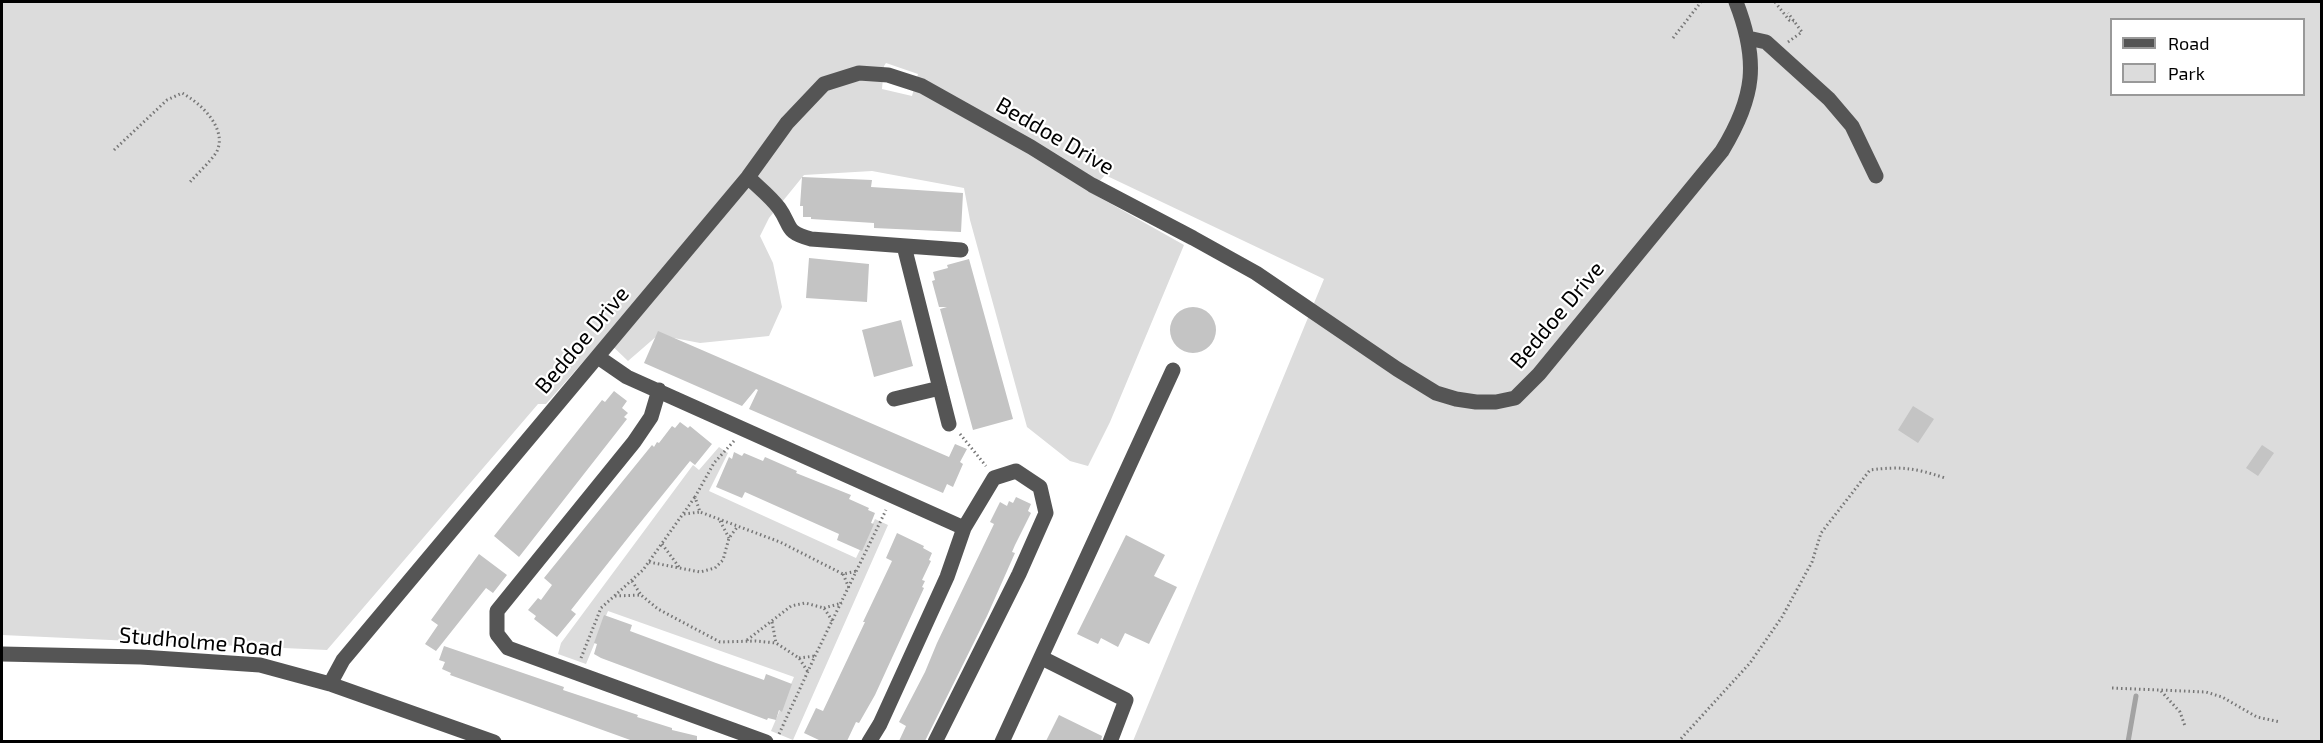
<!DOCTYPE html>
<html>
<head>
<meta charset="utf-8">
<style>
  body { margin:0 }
  #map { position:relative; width:2323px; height:743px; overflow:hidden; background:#fff; font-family:"Exo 2",sans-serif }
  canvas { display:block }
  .frame { position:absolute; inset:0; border:3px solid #000; pointer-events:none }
  .legend { position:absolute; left:2110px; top:18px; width:195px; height:78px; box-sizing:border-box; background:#fff; border:2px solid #999; margin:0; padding:8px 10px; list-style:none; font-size:18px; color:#000 }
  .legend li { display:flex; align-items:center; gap:12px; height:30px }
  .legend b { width:30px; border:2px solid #999 }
</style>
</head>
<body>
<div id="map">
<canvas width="2323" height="743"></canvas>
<div class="frame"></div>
<ul class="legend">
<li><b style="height:8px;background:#555"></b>Road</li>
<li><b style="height:16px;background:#dcdcdc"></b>Park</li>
</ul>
</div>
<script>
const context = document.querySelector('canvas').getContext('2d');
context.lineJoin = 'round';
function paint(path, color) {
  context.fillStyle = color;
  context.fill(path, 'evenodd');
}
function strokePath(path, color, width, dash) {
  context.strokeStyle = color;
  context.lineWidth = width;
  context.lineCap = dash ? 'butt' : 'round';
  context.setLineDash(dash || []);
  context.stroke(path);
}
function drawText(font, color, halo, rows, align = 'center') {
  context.font = font + ' "Exo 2",sans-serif';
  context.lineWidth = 4.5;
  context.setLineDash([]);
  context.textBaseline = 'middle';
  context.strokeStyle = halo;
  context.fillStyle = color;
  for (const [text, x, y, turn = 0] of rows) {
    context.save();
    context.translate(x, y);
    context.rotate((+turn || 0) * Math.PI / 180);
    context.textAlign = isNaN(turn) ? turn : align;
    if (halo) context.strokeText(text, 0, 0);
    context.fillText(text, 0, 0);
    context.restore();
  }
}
paint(new Path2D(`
  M2,2H2321V741H1133L1324,279L1105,175L1090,192L1184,245L1110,422L1088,466L1070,461L1027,427L970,220L964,188L872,171L804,175L769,218L760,236L773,263L782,307L769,336L700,343L658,335L628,361L604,338L546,404H538L327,650L2,635ZM2112,20H2304V94H2112ZM886,63L918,74L912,96L882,89L884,66Z
  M719,447L728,453L709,491L856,558L875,519L888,525L793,740L771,731L794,677L608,611L586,664L558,654L561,643L693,465L699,470Z`), '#dcdcdc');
strokePath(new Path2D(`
  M2128,742L2136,696`), '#a3a3a3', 5);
paint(new Path2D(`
  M802,177L872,180L871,187L963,193L961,232L874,228V223L811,219V217H803V206H800Z
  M809,258L869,264L867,302L806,298Z
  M969,259L1013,419L973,430L940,309L947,307H939L932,281L935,280L933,272L948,268L947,265Z
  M1170 330a23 23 0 1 1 46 0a23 23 0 1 1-46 0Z
  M901,320L913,366L874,377L862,330Z
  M658,331L949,457L955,444L967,449L960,462L963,464L953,487L947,484L943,493L749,409L758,390L756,389L742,406L644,363Z
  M614,391L627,401L622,408L628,413L624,417L627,419L519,557L494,536L602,400L605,402Z
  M1913,406L1934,419L1918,443L1898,430Z
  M680,422L688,428L690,426L712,444L695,465L690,461L631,534L571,610L576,614L557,637L534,619L536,616L528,610L538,598L541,600L552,585L544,578L652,445L654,447L657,442L659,443L672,426L675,428Z
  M2262,445L2274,453L2258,476L2246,468Z
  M734,452L742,456L744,453L763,461L765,457L797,471L796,473L851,495L849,499L869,508L868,510L875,513L871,523L874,524L862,551L837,540L839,534L745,492L742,498L716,487L729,457L732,459Z
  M1016,497L1031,504L1028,511L1031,513L1015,545L1012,552L1015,553L987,616L925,741H899L906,726L899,722L925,672L937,643L994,524L990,522L1000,502L1007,506L1009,501L1013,503Z
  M897,533L924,546L923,548L932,553L929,560L931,561L922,580L925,581L922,587L924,588L875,695L859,723L856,722L847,741H821L804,733L816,708L823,711L865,622H863L892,561L886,558Z
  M1126,535L1165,555L1154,576L1177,587L1149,644L1125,633L1118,647L1101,638L1098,644L1077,634Z
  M479,554L507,575L493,593L486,588L436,651L425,644L438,625L431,620Z
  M604,615L632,625L630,631L716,663L764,680L766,674L792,684L782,712L779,710L776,720L768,718L767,720L601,658L594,654L597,644L594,643Z
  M444,646L564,687L563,690L638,715L637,717L672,728V730L697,736V741H633L450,675L451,673L442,669L445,662L439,660Z
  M1059,715L1102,736L1101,741H1046Z`), '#c4c4c4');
strokePath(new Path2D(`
  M1775,2L1789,20L1794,21
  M1673,38L1701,2
  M1788,42L1802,32L1788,13
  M114,150L167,100L182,93C201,103 229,130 216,153C209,163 198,173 190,182
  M960,434L986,466
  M734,441L714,463L695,497L700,512L780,542L843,574L857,571
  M684,514L700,512
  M720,521L729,538
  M662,544L679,567
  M649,562L700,572L715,568L723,560L729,538L738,526
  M843,574L849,588
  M632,581L641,595
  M615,596L641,595L658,609L720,642L756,641L776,643L799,658L808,672
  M824,608L842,603
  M772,622L776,643
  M747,640L791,606L805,603L824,608L833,622
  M581,658L601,608L643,570L695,497
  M799,658L815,656
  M2112,688L2206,692L2222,697L2257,717L2280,722
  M2161,691L2180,712L2185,726
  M779,734L815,656L886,510
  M1678,742L1750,663L1782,617L1812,562L1821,533L1870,470C1901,466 1915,468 1945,478`), '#777', 3, [1.5, 3]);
strokePath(new Path2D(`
  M1748,38L1766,42L1829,99L1852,126L1876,176
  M748,177C758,187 770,196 779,208C792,226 784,232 811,239L961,250
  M904,246L949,424
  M598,357L627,377L964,528
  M659,390L651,417L634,442L497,611V634L508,648L766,742
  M894,399L940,388
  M2,654L141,657L260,665L330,684L494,742
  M1042,658L1126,700L1110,742
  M330,684L343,660L748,177L787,123L824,84L859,73L888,75L922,86L1031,147L1092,185L1193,238L1256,273L1397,369L1436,393L1456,399L1476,402H1496L1515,398L1539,374L1722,151C1755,97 1759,61 1736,2
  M869,742L880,724L947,577L964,528L994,478L1016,471L1040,487L1046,513L1019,574L935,742
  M1002,742L1173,370`), '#555', 15);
drawText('22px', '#000', '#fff', [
  ["Beddoe Drive",1055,136,30],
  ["Beddoe Drive",1557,315,-50],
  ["Beddoe Drive",582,340,-50],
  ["Studholme Road",201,642,5]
]);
</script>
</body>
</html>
